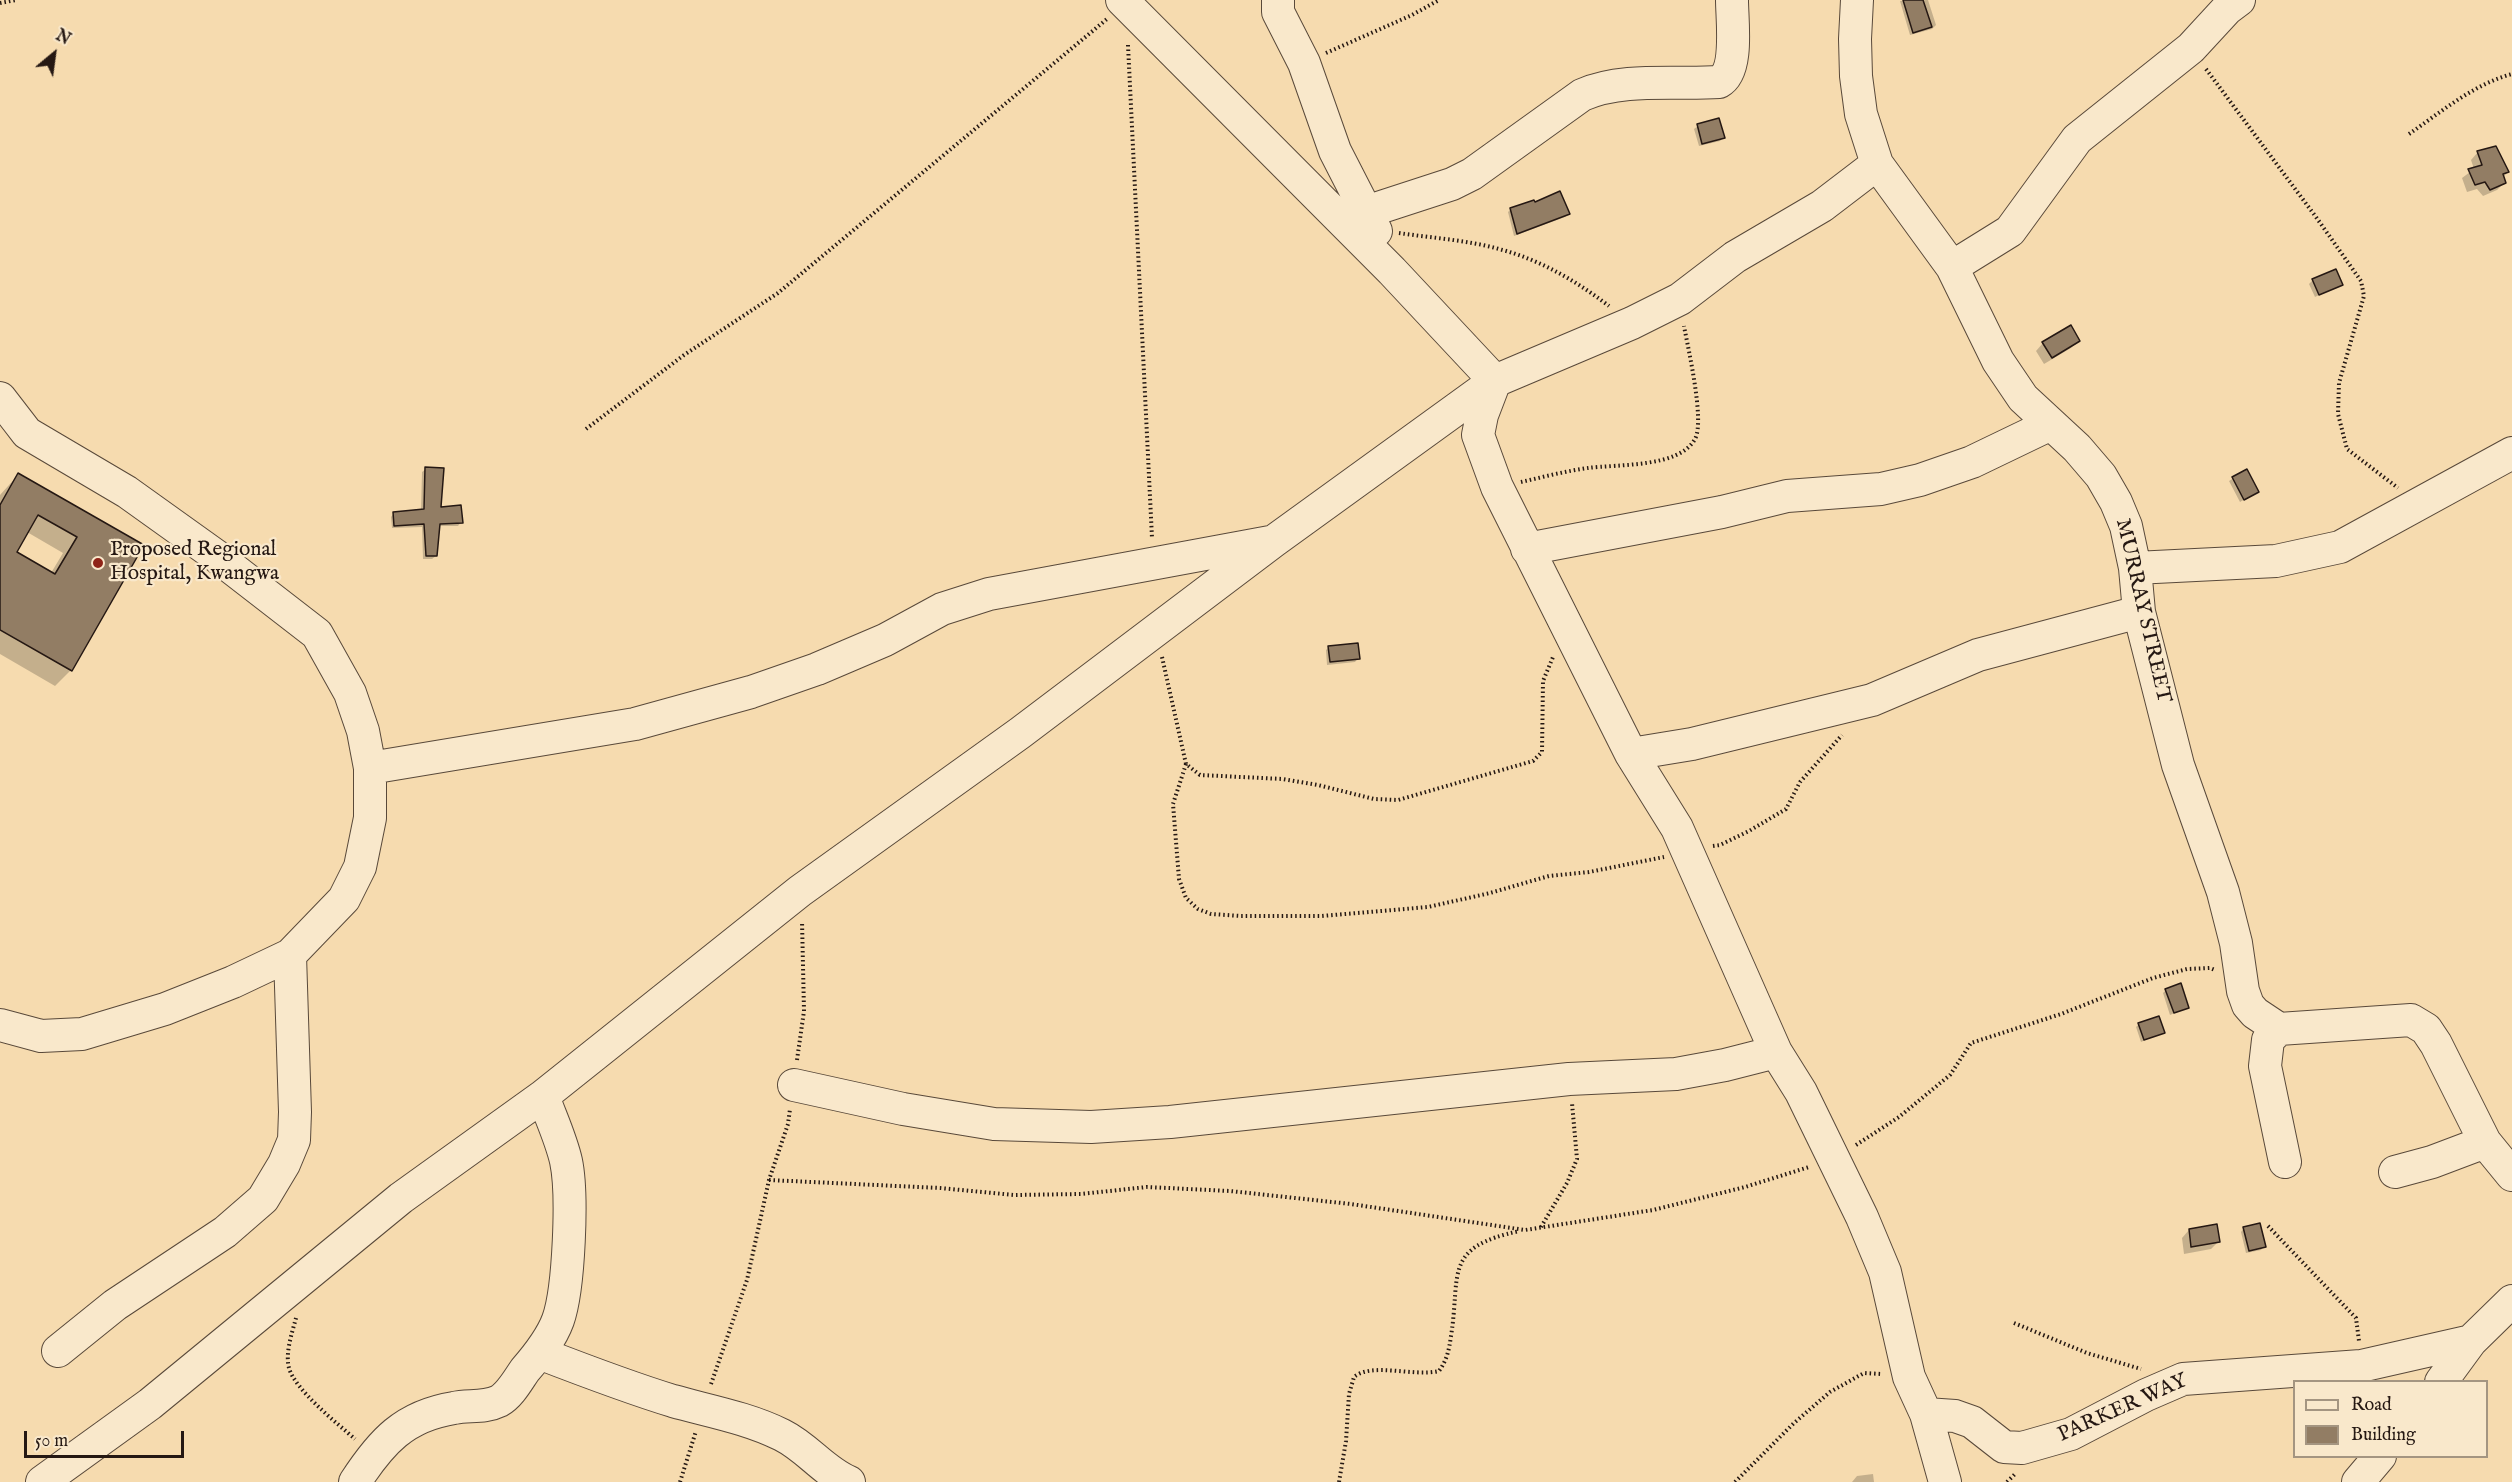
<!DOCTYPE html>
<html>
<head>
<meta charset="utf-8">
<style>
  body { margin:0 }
  #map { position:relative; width:2512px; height:1482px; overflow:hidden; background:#f6dbaf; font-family:"IM FELL English",serif }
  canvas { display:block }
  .legend { position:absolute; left:2293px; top:1380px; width:195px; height:78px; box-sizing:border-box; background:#f9e8cb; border:2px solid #a49581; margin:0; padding:8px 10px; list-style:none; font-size:18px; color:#251813 }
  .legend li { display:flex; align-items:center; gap:12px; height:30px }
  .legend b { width:30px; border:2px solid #a49581 }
  .north { position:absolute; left:24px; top:24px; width:60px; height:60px; -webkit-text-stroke:4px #f9e8cb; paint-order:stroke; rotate:29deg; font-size:16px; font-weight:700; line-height:24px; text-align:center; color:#251813 }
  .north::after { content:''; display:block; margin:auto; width:21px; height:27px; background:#251813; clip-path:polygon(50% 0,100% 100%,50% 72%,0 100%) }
  .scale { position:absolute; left:24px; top:1431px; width:160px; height:27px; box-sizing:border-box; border:3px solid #251813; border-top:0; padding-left:8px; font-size:18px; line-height:21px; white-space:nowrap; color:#251813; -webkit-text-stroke:4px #f9e8cb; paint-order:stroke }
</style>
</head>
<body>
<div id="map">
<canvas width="2512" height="1482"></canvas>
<ul class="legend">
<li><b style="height:8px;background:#f9e8cb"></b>Road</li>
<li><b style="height:16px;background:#927d64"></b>Building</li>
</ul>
<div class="north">N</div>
<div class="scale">50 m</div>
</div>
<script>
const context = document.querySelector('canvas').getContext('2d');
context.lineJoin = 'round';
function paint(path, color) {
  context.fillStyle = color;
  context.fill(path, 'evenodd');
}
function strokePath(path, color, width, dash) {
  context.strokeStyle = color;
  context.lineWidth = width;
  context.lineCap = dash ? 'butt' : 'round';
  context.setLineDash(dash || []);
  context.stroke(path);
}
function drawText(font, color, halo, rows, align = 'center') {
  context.font = font + ' "IM FELL English",serif';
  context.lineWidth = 4.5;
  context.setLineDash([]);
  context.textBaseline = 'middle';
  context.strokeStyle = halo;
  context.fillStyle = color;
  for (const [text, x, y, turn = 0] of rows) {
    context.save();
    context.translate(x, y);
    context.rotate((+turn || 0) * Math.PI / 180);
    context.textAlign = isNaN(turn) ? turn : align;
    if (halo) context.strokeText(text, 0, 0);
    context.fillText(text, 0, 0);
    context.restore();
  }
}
paint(new Path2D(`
  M1928,0L1936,25L1932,29L1910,35L1900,1Z
  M1698,126L1723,138L1720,141L1699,146L1694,129Z
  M2478,152L2508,172L2503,177L2504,183L2497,190L2483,196L2477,189L2467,192L2462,178L2474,169L2471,160Z
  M1511,209L1569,214L1565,217L1514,236L1508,212Z
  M2313,280L2341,284L2315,297L2309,284Z
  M2079,340L2071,348L2044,364L2036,351L2043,343Z
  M426,469L439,509L461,522L458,526H438L436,556L432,559H423L422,527L392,528L391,517L394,513L421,511L422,472Z
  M2246,471L2257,492L2240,502L2229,481Z
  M18,475L142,546L71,670L55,686L0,654V495ZM27,532L63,553L51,573L15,552Z
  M1329,647L1358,658L1355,662L1327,665L1326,650Z
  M2166,990L2188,1007L2170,1015L2163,993Z
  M2139,1024L2163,1032L2141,1042L2136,1027Z
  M2244,1228L2264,1246L2261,1250L2246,1253L2241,1232Z
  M2189,1230L2218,1242L2211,1249L2184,1254L2182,1238Z
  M1873,1474L1874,1482H1852L1857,1476Z`), '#0003');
const building = new Path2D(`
  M1903,0H1923L1932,27L1913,33Z
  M1719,118L1725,138L1702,144L1697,124Z
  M2496,146L2509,172L2503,174L2506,183L2490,190L2485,182L2475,185L2468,169L2482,165L2477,151Z
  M1560,191L1570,214L1517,234L1510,208L1534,200L1535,202Z
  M2336,269L2343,285L2319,295L2312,279Z
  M2071,325L2080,341L2052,358L2042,342Z
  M425,467L444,468L441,507L461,505L463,523L440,524L437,556H426L424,524L394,526L393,512L424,509Z
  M2247,469L2259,492L2244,500L2232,477Z
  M18,473L144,545L72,671L0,630V505ZM38,515L77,537L55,574L17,552Z
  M1358,643L1360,659L1330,662L1328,646Z
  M2181,983L2189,1008L2174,1013L2165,989Z
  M2159,1016L2165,1033L2144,1040L2138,1023Z
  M2260,1223L2266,1247L2249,1251L2243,1227Z
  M2217,1224L2220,1242L2191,1247L2189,1229Z`);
paint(building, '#927d64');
strokePath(building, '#251813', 1.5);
const minor = new Path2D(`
  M1122,0L1392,271L1495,381
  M1278,0V12L1304,63L1335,151L1376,231
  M1857,0L1855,39L1856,76L1861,114L1877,164L1952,267L1998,361L2023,398L2077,448L2101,476L2116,502L2126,526L2135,568L2139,612L2178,765L2223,892L2236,943L2243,991L2248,1005L2255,1013L2279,1029L2411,1020L2426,1029L2436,1044L2485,1142L2512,1175
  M1366,212L1452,184L1472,174L1582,95C1623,77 1675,85 1719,82C1739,71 1732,21 1732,0
  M1952,267L2010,231L2077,139L2191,48L2227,9L2239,0
  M1495,381L1482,415L1478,435L1497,487L1631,754L1677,828L1776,1052L1801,1092L1862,1217L1885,1272L1909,1377L1926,1414L1945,1482
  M0,398L27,433L127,492L215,555L317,634L350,693L363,731L370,768V818L360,867L344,899L290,955L233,982L165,1009L82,1034L41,1036L0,1025
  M1527,549L1722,512L1787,496L1881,489L1920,480L1972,462L2051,424
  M2135,568L2276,561L2340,547L2512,453
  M1631,754L1692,744L1872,700L1978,655L2139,612
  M370,768L635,724L751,692L817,669L885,640L942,609L989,594L1270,542
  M2279,1029L2268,1040L2265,1066L2285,1162
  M794,1085L903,1109L994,1124L1091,1127L1170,1122L1569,1079L1676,1074L1725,1065L1776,1052
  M2395,1172L2432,1162L2485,1142
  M58,1351L115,1305L225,1232L263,1199L284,1164L294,1140L295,1112L290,955
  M539,1353C583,1370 627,1387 673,1401C709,1411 748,1418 782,1435C808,1448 823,1471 849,1482
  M2441,1382L2471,1341L2512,1301
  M1926,1414L1955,1416L1972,1422L2004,1447L2022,1448L2071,1434L2146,1395L2183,1379L2361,1366L2471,1341
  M42,1482L150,1404L401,1198L543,1096L800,891L1020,733L1274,541L1495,381L1632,323L1680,299L1735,257L1822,206L1877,164
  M355,1482C381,1442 404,1416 454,1408C468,1405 485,1408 499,1401C510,1395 518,1380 525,1370C538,1355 551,1339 558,1320C569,1289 573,1194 566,1161C561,1139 551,1118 543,1096
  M2358,1482L2380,1456`);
strokePath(minor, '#59493a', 34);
strokePath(new Path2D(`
  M0,3L16,0
  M1128,45L1152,538
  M1326,53L1412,15L1439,0
  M2206,69L2316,217L2361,281L2364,296L2339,383L2338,414L2347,449L2398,488
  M2409,134C2441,112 2474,84 2512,74
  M1399,233C1432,238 1467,240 1499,249C1541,260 1576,281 1609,306
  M586,429L684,355L778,293L1107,19
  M1521,482C1543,477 1566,471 1588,468C1618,464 1679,468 1695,439C1705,421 1688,348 1684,326
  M1162,657L1186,764L1200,775L1283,779L1318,785L1374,799L1398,800L1533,761L1542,752L1543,681L1553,657
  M1186,764L1173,804L1179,879L1186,898L1198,909L1211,914L1241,916H1322L1428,907L1490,893L1549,876L1589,872L1664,857
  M1713,846L1720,845L1749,831L1786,809L1800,782L1842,735
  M797,1060L804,1011L802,921
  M1856,1145L1899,1117L1950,1075L1971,1043L2061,1014L2153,978L2187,969L2210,968L2215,970
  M769,1180L940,1188L1014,1195L1081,1194L1147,1187L1230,1191L1351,1204L1525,1230L1653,1210L1745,1187L1809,1167
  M2268,1226L2356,1318L2359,1341
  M1541,1227L1567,1183L1577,1159L1572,1103
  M296,1318C292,1333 285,1353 289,1368C295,1390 338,1424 355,1439
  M2014,1323L2087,1353L2141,1369
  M711,1384L747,1280L769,1180L788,1124L790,1109
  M680,1482L696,1431
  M1339,1482L1346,1441L1349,1394L1354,1377C1372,1362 1413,1377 1439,1371C1447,1360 1449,1350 1451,1336C1461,1274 1442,1247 1520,1231
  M1735,1482L1794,1423L1830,1392L1864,1373L1882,1374
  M2007,1482L2015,1474`), '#251813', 4, [1.5, 3]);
strokePath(minor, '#f9e8cb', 32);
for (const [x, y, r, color] of [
  [98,563,6,"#8f2418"]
]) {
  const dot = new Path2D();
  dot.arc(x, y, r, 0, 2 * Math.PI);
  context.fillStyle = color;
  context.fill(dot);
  strokePath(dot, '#f9e8cb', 2);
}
drawText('21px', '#251813', '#f9e8cb', [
  ["Proposed Regional",110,551],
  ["Hospital, Kwangwa",110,575]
], 'left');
drawText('21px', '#251813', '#f9e8cb', [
  ["MURRAY STREET",2142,611,77],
  ["PARKER WAY",2123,1409,-24]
]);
</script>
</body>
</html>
